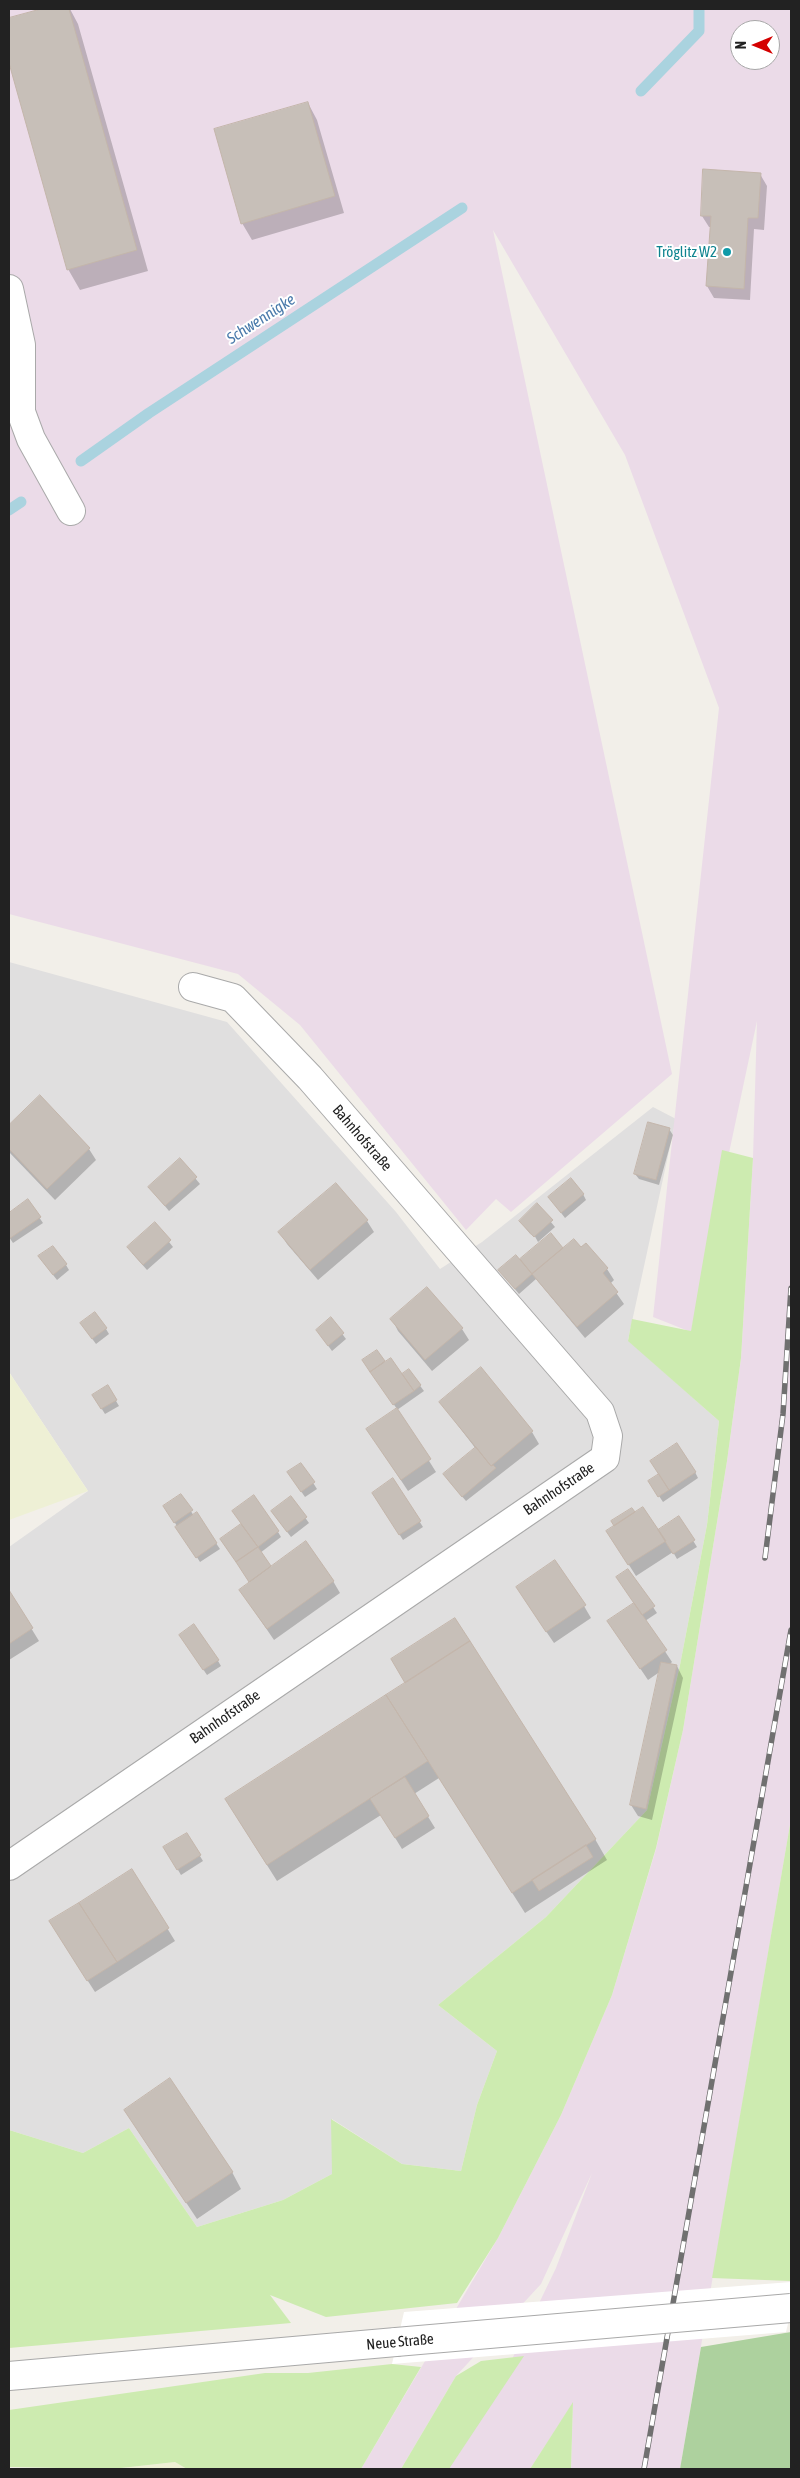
<!DOCTYPE html>
<html>
<head>
<meta charset="utf-8">
<style>
  body { margin:0 }
  #map { position:relative; width:800px; height:2478px; overflow:hidden; background:#f2efe9; font-family:"Asap Condensed",sans-serif }
  canvas { display:block }
  .frame { position:absolute; inset:0; border:10px solid #222; pointer-events:none }
  .north { position:absolute; left:730px; top:20px; width:50px; height:50px; box-sizing:border-box; background:#fff; border:1px solid #a7a7a7; border-radius:50%; rotate:270deg; font-size:14px; font-weight:700; line-height:20px; text-align:center; color:#222 }
  .north::after { content:''; display:block; margin:auto; width:18px; height:22px; background:#d40000; clip-path:polygon(50% 0,100% 100%,50% 72%,0 100%) }
</style>
</head>
<body>
<div id="map">
<canvas width="800" height="2478"></canvas>
<div class="frame"></div>
<div class="north">N</div>
</div>
<script>
const context = document.querySelector('canvas').getContext('2d');
context.lineJoin = 'round';
function paint(path, color) {
  context.fillStyle = color;
  context.fill(path, 'evenodd');
}
function strokePath(path, color, width, dash) {
  context.strokeStyle = color;
  context.lineWidth = width;
  context.lineCap = dash ? 'butt' : 'round';
  context.setLineDash(dash || []);
  context.stroke(path);
}
function drawText(font, color, halo, rows, align = 'center') {
  context.font = font + ' "Asap Condensed",sans-serif';
  context.lineWidth = 4;
  context.setLineDash([]);
  context.textBaseline = 'middle';
  context.strokeStyle = halo;
  context.fillStyle = color;
  for (const [text, x, y, turn = 0] of rows) {
    context.save();
    context.translate(x, y);
    context.rotate((+turn || 0) * Math.PI / 180);
    context.textAlign = isNaN(turn) ? turn : align;
    if (halo) context.strokeText(text, 0, 0);
    context.fillText(text, 0, 0);
    context.restore();
  }
}
paint(new Path2D(`
  M9,962L227,1022L396,1212L440,1269L482,1242L653,1107L676,1119L628,1340L719,1421L707,1525L680,1665L647,1810L546,1917L438,2005L497,2051L477,2105L461,2171L402,2164L332,2119V2174L283,2200L197,2227L129,2128L83,2153L9,2130V1547L88,1491L9,1372Z`), '#e0dfdf');
paint(new Path2D(`
  M9,9H791V1819L680,2469H571L573,2403L530,2469H446L500,2384L556,2268L592,2173L541,2284L456,2376L401,2469H361L498,2238L561,2115L612,1995L656,1849L683,1730L727,1461L741,1358L753,1158L757,1021L691,1332L653,1317L719,708L625,455L493,230L672,1074L511,1212L496,1199L466,1230L300,1025L238,974L9,914ZM740,30H770V60H740Z`), '#ebdbe8');
paint(new Path2D(`
  M9,1372L88,1491L9,1520Z
  M175,2462L187,2469H112Z`), '#eef0d5');
paint(new Path2D(`
  M722,1150L753,1158L741,1358L727,1461L683,1730L656,1848L612,1995L561,2115L498,2238L457,2303L326,2317L270,2295L291,2323L9,2348V2130L83,2153L129,2128L197,2227L283,2200L332,2174L331,2119L402,2164L461,2171L477,2105L497,2051L438,2005L546,1917L647,1810L680,1665L707,1525L719,1421L628,1341L632,1319L691,1331Z
  M791,1819V2281L712,2278Z
  M524,2356L449,2469H401L456,2376L481,2361Z
  M392,2364L421,2367L361,2469H187L175,2462L112,2469L9,2467V2410L265,2373H308Z
  M573,2402L571,2469H530Z`), '#cdebb0');
paint(new Path2D(`
  M791,2332V2469H680L701,2347Z`), '#add19e');
paint(new Path2D(`
  M791,2282V2311L786,2332L392,2364L404,2312Z`), '#fff');
paint(new Path2D(`
  M46,9H70L78,24L148,271L80,290L68,269L9,59V19Z
  M308,103L317,120L344,213L252,240L242,223Z
  M760,174L767,186L764,230L754,229L750,300L714,298L707,286L711,227H709L702,216Z
  M40,1097L89,1149L96,1160L55,1200L9,1152V1127Z
  M669,1129L673,1135L659,1185L639,1179L635,1174Z
  M180,1160L200,1184L169,1211L150,1188Z
  M583,1194L586,1200L565,1218L549,1197Z
  M28,1201L43,1223L13,1243L9,1237V1214Z
  M537,1205L555,1227L538,1242L532,1231L530,1233L531,1235L520,1221Z
  M367,1221L374,1232L318,1280L287,1244L280,1232Z
  M155,1224L173,1247L147,1270L132,1253Z
  M550,1235L563,1249H581L607,1269L614,1280L610,1284L624,1304L585,1338L536,1279L519,1294L499,1270L520,1261Z
  M43,1262L66,1265L69,1270L57,1280Z
  M331,1319L346,1339L332,1351L321,1336Z
  M392,1319L462,1329L469,1340L432,1371L398,1331Z
  M85,1329H106L109,1334L96,1344Z
  M377,1352L385,1363L402,1376L409,1371L424,1391L397,1410L436,1472L408,1491L375,1441L397,1409L367,1366Z
  M480,1369L532,1432L539,1444L466,1501L448,1480L476,1449L440,1402Z
  M107,1386L119,1406L105,1414L93,1395Z
  M301,1464L317,1489L305,1497L292,1478Z
  M695,1472L698,1478L663,1502L653,1487Z
  M393,1480L423,1527L403,1540L373,1493Z
  M181,1496L194,1516L196,1514L220,1549L200,1562L168,1512Z
  M291,1498L309,1523L291,1537L272,1512Z
  M631,1510L658,1531L679,1518L697,1547L677,1559L673,1552L636,1576L615,1543V1526Z
  M242,1524L278,1532L281,1537L260,1553L271,1568L333,1581L340,1593L274,1640L240,1590L251,1583L221,1540Z
  M628,1570L657,1613L645,1621L672,1662L669,1665L677,1666L683,1678L652,1820L638,1816L631,1805L661,1671L648,1680L609,1622L635,1603Z
  M9,1592L39,1641L9,1660Z
  M524,1599L584,1606L591,1618L554,1643Z
  M184,1641L218,1661L221,1666L207,1675Z
  M407,1683L595,1839L607,1860L525,1913L439,1778L414,1794L435,1828L402,1849L381,1815L277,1881L236,1816Z
  M187,1835L203,1861L181,1875L165,1848Z
  M132,1871L175,1941L95,1992L57,1933Z
  M125,2110L232,2172L241,2189L197,2219Z`), '#0003');
strokePath(new Path2D(`
  M641,91L699,31V9
  M81,461L149,413L462,208
  M9,510L21,502`), '#aad3df', 11);
const building = new Path2D(`
  M41,9H69L137,250L67,270L9,63V18Z
  M308,102L335,196L241,224L214,129Z
  M703,169L761,173L758,218H748L744,289L706,286L711,216H701Z
  M40,1095L90,1148L47,1189L9,1149V1125Z
  M648,1122L670,1128L656,1180L634,1174Z
  M180,1158L197,1177L165,1206L148,1187Z
  M571,1178L584,1194L561,1213L548,1197Z
  M336,1183L368,1220L310,1270L278,1232Z
  M28,1199L41,1217L9,1239V1213Z
  M537,1203L553,1220L534,1237L519,1221Z
  M155,1222L171,1240L143,1265L127,1247Z
  M551,1233L563,1248L532,1274L520,1259Z
  M574,1239L581,1247L586,1243L608,1268L603,1273L618,1292L577,1327L532,1274Z
  M53,1246L67,1264L53,1275L38,1256Z
  M516,1255L532,1274L515,1289L498,1270Z
  M427,1287L463,1328L425,1360L390,1319Z
  M95,1312L107,1328L92,1339L80,1323Z
  M331,1317L344,1333L328,1346L316,1330Z
  M377,1350L385,1361L370,1372L362,1360Z
  M391,1358L414,1391L393,1405L370,1372Z
  M481,1367L533,1431L491,1466L439,1402Z
  M409,1369L421,1385L414,1391L402,1374Z
  M108,1385L117,1400L101,1409L92,1395Z
  M397,1408L431,1459L401,1480L366,1429Z
  M677,1443L696,1472L669,1490L650,1461Z
  M476,1447L491,1466L493,1465L496,1468L462,1497L443,1474Z
  M301,1463L315,1482L301,1492L287,1472Z
  M659,1474L669,1490L658,1497L648,1481Z
  M393,1478L421,1521L399,1535L372,1493Z
  M181,1494L193,1510L174,1523L163,1506Z
  M254,1495L279,1531L258,1547L232,1511Z
  M291,1496L307,1517L287,1532L271,1511Z
  M643,1507L666,1541L628,1565L606,1531Z
  M632,1508L635,1512L614,1526L611,1521Z
  M197,1512L217,1543L196,1558L175,1527Z
  M679,1516L695,1540L673,1554L658,1530Z
  M241,1524L258,1547L236,1562L220,1539Z
  M306,1541L334,1581L267,1629L239,1590Z
  M258,1547L271,1566L249,1582L236,1562Z
  M555,1560L586,1605L546,1632L516,1587Z
  M628,1569L655,1606L642,1615L616,1577Z
  M9,1590L33,1628L9,1644Z
  M634,1603L667,1650L640,1669L607,1621Z
  M455,1618L470,1641L405,1683L391,1659Z
  M194,1624L219,1660L203,1670L179,1635Z
  M470,1641L596,1839L512,1893L386,1695Z
  M661,1662L677,1665L646,1809L630,1805Z
  M386,1695L428,1761L267,1865L225,1799Z
  M405,1777L429,1816L395,1838L370,1799Z
  M187,1833L201,1855L177,1870L163,1847Z
  M586,1845L593,1857L539,1891L532,1880Z
  M132,1869L169,1928L117,1962L79,1903Z
  M79,1903L117,1962L87,1981L49,1921Z
  M170,2078L233,2172L186,2203L124,2110Z`);
paint(building, '#c7bfb8');
strokePath(building, '#c4b6ab', 1);
const minor = new Path2D(`
  M9,289L21,345V412L31,439L71,511
  M9,1866L605,1458L608,1436L600,1412L310,1078L233,998L193,987`);
const tertiary = new Path2D(`
  M9,2376L396,2342`);
strokePath(minor, '#a9a9a9', 30);
strokePath(tertiary, '#a9a9a9', 30);
strokePath(minor, '#fff', 28);
strokePath(tertiary, '#fff', 28);
const rail = new Path2D(`
  M765,1558L783,1414L791,1288
  M644,2469L791,1630`);
strokePath(rail, '#707070', 5.5);
strokePath(rail, '#fff', 4, [11]);
const tertiaryBridge = new Path2D(`
  M396,2342L791,2308`);
strokePath(tertiaryBridge, '#a9a9a9', 30, []);
strokePath(tertiaryBridge, '#fff', 28);
for (const [x, y, r, color] of [
  [727,252,5,"#0f9aa8"]
]) {
  const dot = new Path2D();
  dot.arc(x, y, r, 0, 2 * Math.PI);
  context.fillStyle = color;
  context.fill(dot);
  strokePath(dot, '#fff', 2);
}
drawText('15px', '#0d838f', '#fff', [
  ["Tröglitz W2",717,252]
], 'right');
drawText('15px', '#222', '#fff', [
  ["Bahnhofstraße",362,1138,49],
  ["Bahnhofstraße",559,1489,-34],
  ["Bahnhofstraße",225,1717,-35],
  ["Neue Straße",400,2342,-5]
]);
drawText('italic 16px', '#4a7aab', '#fff', [
  ["Schwennigke",261,319,-33]
]);
</script>
</body>
</html>
